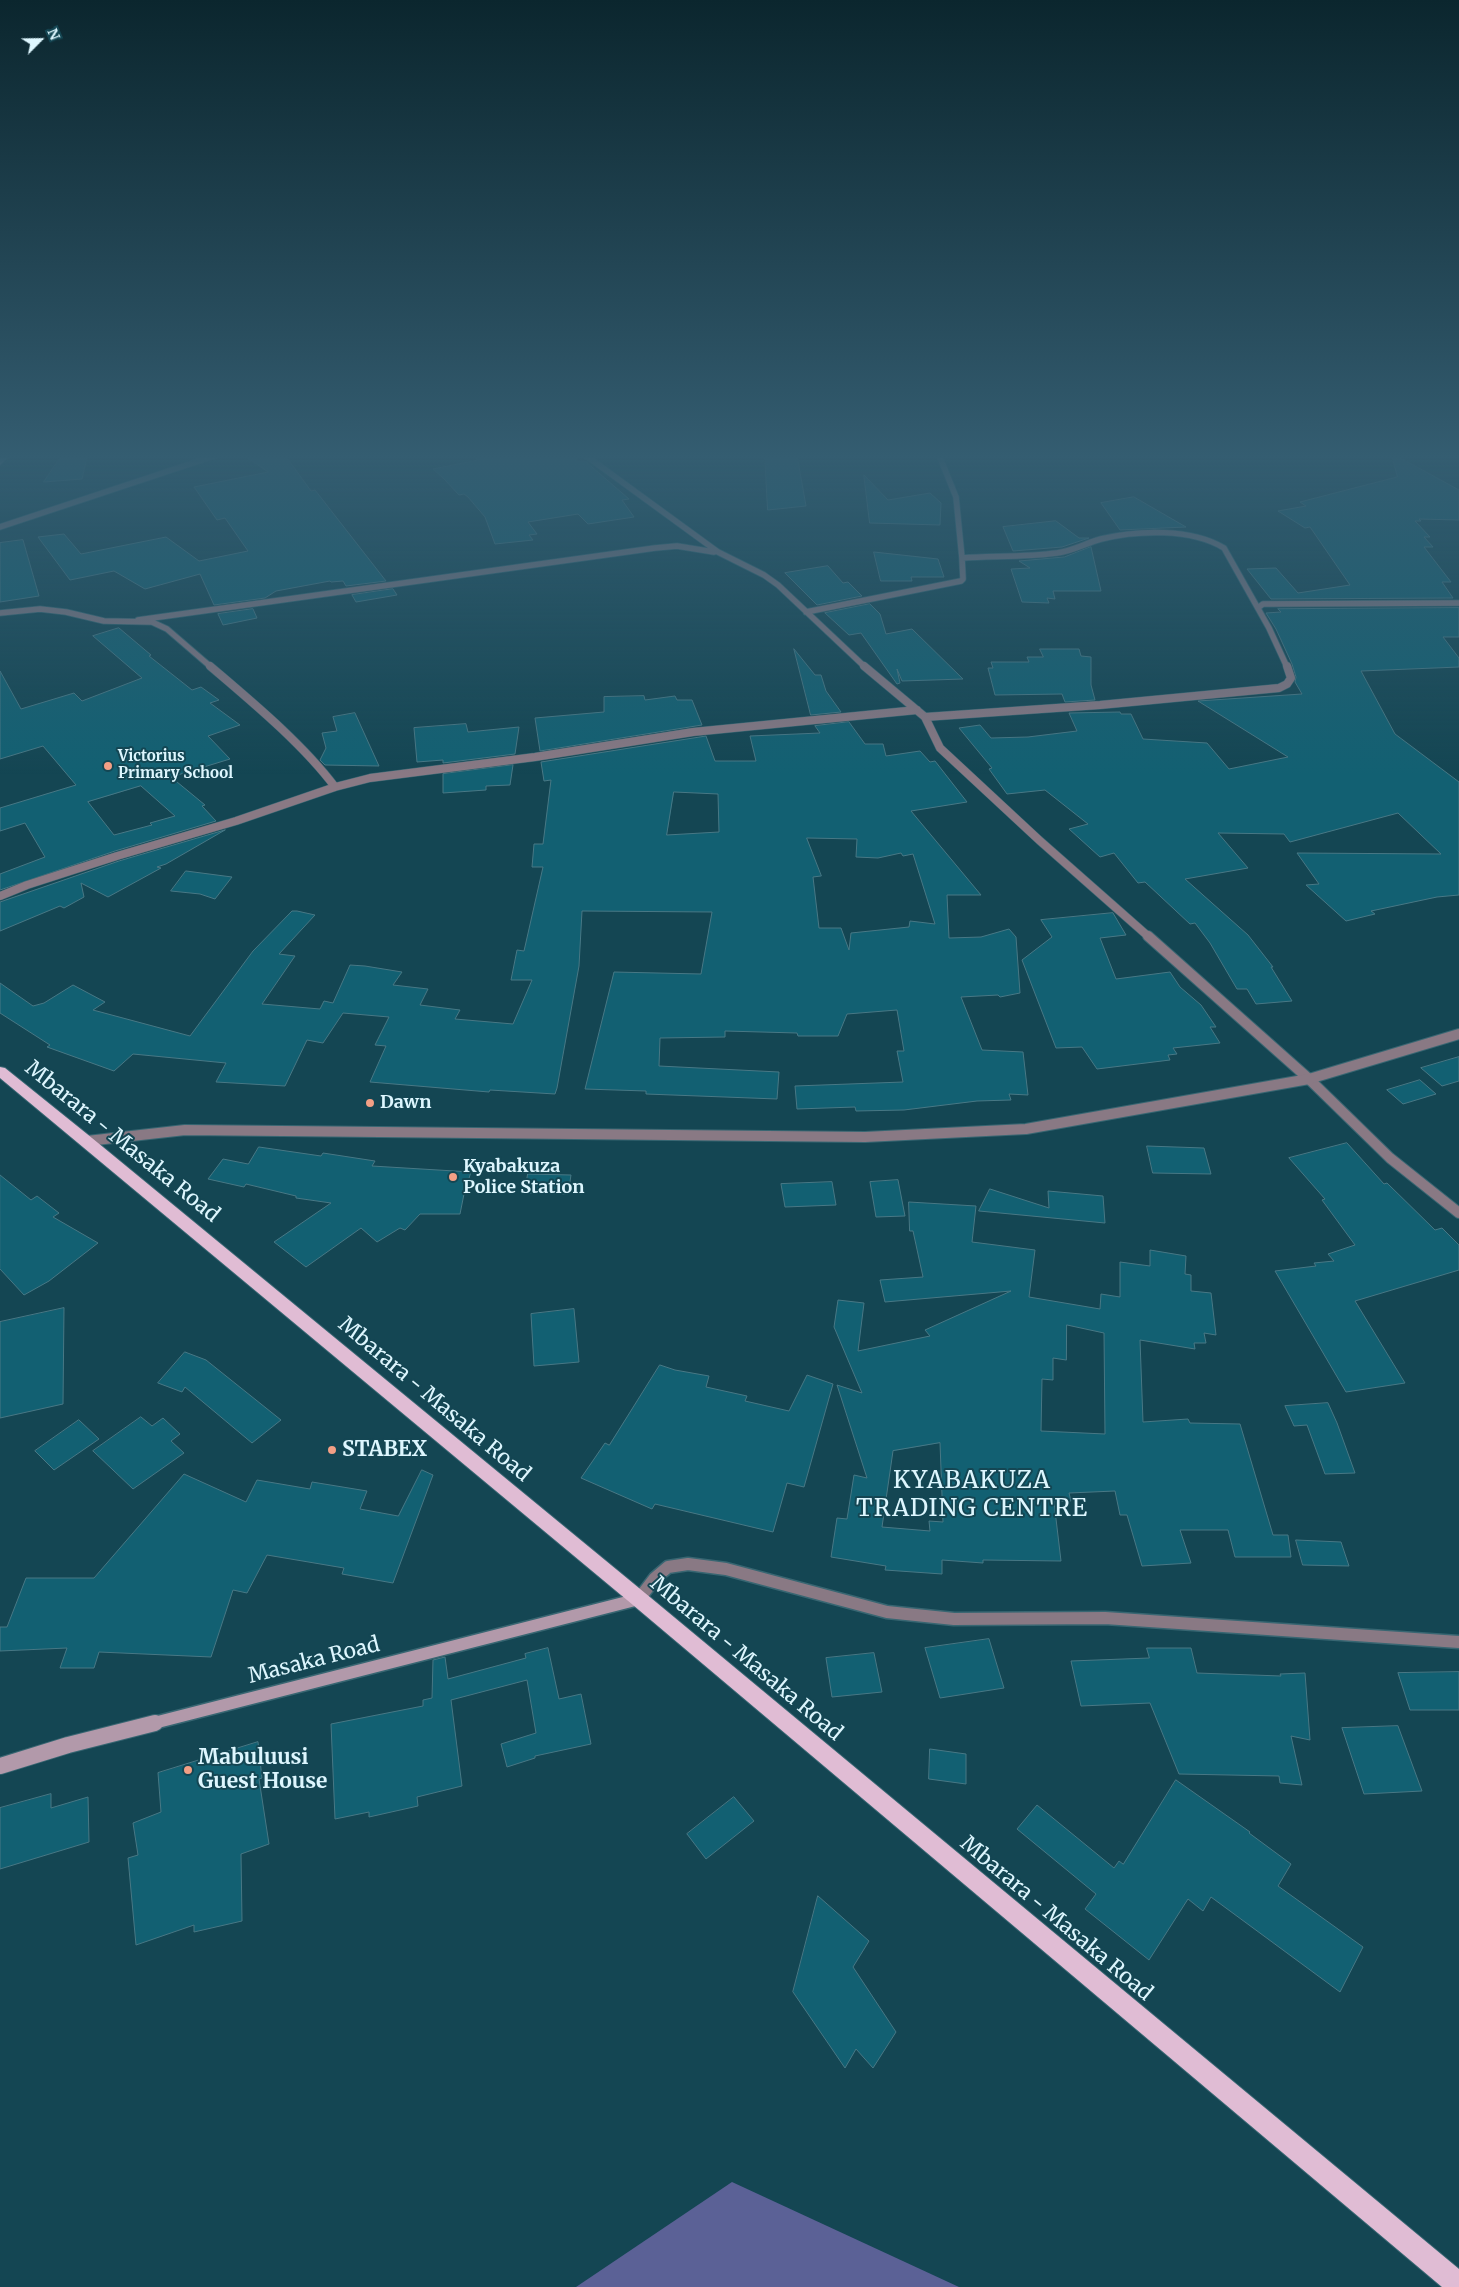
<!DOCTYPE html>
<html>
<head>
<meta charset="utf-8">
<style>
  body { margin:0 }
  #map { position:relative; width:1459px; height:2287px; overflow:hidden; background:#144653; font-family:Merriweather,serif }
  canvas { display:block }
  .north { position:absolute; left:15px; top:15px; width:50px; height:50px; -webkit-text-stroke:4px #144653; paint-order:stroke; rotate:67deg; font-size:14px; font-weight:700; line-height:20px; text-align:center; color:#ddf6fe }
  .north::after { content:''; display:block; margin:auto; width:18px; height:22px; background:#ddf6fe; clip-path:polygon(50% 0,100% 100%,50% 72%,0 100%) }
</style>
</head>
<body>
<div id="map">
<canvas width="1459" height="2287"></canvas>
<div class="north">N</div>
</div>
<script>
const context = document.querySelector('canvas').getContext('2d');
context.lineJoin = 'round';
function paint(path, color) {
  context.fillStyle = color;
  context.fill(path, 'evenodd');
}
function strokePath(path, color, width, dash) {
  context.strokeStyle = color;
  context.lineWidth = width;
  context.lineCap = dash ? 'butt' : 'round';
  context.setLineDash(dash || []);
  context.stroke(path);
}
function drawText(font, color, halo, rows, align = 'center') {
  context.font = font + ' Merriweather,serif';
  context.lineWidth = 4;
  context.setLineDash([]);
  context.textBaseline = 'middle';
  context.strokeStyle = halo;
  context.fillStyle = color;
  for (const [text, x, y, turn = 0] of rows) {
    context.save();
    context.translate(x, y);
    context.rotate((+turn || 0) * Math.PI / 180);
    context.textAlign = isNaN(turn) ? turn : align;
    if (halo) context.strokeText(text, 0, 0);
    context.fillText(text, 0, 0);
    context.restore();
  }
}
paint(new Path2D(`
  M732,2182L959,2287H576Z`), '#5b6196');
const building = new Path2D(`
  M243,455H285L311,491L315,490L386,581L346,586L343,581L331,582L330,581L276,591L265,598L214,605L200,574L145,589L114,571L70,580L38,537L64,534L81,554L166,537L199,561L248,551L225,518L217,520L194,487L268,472Z
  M472,455H576V461H585L629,499L622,500L634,517L588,524L578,514L528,522L537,534L529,535L533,540L495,544L485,517L468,497L464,494L459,495L444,479L433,469L478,460Z
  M765,455H797L806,506L768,510Z
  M1392,455H1395L1459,490V520L1419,519L1421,521H1415L1430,537H1424L1433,547H1424L1451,582H1442L1453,598L1271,599L1247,569L1276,568L1298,593L1350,585L1310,527L1305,528L1278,511L1306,506L1300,502L1397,477Z
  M60,458H87L82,479L44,482Z
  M864,475L888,500L930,493L941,503L940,525L870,523Z
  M1134,497L1186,527L1120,530L1101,503Z
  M1056,521L1079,538H1089L1062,547L1013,551L1003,527Z
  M23,540L39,596L0,602V543Z
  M1091,547L1101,591H1053L1055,599L1047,598L1049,603L1022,602L1011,569L1030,568L1019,561L1064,557Z
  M874,552L938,559L944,577H911L912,581H881Z
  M828,566L843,583L848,582L862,596L817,605L785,573Z
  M393,589L397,595L356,602L352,595Z
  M870,604L880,614L886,634L912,629L963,679L902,681L897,669L900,683L897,684L861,633L849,635L825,613Z
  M1459,608V637H1443L1459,658V667L1361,671L1395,734L1459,782V895L1437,897L1371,911L1375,914L1346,921L1306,885L1319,884L1297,853L1441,854L1398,813L1290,842L1284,834L1218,833L1248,868L1185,879L1248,935L1273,967H1271L1292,1001L1256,1004L1247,989H1237L1210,943L1195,923L1190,924L1145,882L1138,883L1114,853L1100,857L1069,829L1088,824L1045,790L1007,794L989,769L992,768L959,728L980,725L991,738L1028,737L1077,731L1069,713L1120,712L1121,714H1131L1143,739L1207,743L1229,769L1288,757L1198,701L1302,694L1295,682L1296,677L1292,664L1276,629L1266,613L1281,612L1278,609Z
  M253,609L257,618L223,625L218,614Z
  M119,628L151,655L149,656L192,690L201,687L219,700L210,703L240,725L208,736L230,759L171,777L205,805L202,806L216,821L115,851L0,890V874L45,857L25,823L0,831V808L76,785L43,746L0,759V671L21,709L74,693L82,701L142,678L93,636ZM141,786L175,816L150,823L152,825L114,835L88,802Z
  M794,649L815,675H821L826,691L841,712L811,715Z
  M1040,649H1079L1081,656L1091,657V685L1095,700L1065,702L1062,694L995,695L988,668H993L991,662H1029L1027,657H1043Z
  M644,696L645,700L675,696L677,700H692L702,725L540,751L535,718L604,712V697Z
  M355,713L379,766L325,765L320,760L326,748L322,733L337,731L333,717Z
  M849,722L865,744H883L886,756L920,751L930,762L935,761L967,802L911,811L981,895H947L949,938L981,937L1009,929L1016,937L1020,993L1000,997L998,995L961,997L982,1050L1023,1052L1028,1095L1009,1094L1011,1100L977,1101L904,1110L856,1111L855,1107L797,1109L795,1086L903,1082L897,1051H904L897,1010L847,1014L838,1036H798L797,1033L725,1031V1037L660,1038L659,1066L779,1072L777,1099L646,1094V1091L585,1089L614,972L701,974L712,912L582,911L579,966L557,1088L555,1094L490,1090L489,1092L370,1082L386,1046L375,1045L389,1017L343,1013L323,1043L307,1040L285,1086L216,1082L226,1063L133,1054L114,1071L47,1047L50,1045L0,1013V983L33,1006L44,1003L73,985L105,1002L93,1010L190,1036L253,951L292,911H297L315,915L279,954L295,956L262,1004L320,1009L324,1001L333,1003L350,965L365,966L402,972L393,985L428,989L420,1005L460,1010L455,1019L513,1024L532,980H511L517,950L524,951L543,867H532L534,844H543L551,780L544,781L541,762L706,736L715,761H756L750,736L820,733L815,726ZM674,792L718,794L719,832L667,835ZM807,838L857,839L856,857L878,858L901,853L903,856L913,854L935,924L910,921L909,927L851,933L849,950L841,928H819L813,877L821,876Z
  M466,724L468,732L519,727L515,754L443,763V760L417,762L414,728Z
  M513,765L510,785L486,786V790L443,793V774Z
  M225,830L166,864L157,867L161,868L108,897L81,883L84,897L64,908L60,906L0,931V902L119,861Z
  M186,871L232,877L215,899L200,894L171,891Z
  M1113,913L1126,935L1100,938L1116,979L1170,972L1180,987L1201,1005L1216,1027H1210L1220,1043L1173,1048L1177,1054L1168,1055L1170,1060L1097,1069L1082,1047L1056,1048L1022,960L1052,937L1041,920Z
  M1459,1057V1081L1442,1086L1421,1068Z
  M1420,1080L1436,1094L1403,1104L1387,1090Z
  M1347,1143L1384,1184L1387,1183L1435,1230L1442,1228L1459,1245V1270L1355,1301L1405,1383L1346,1392L1275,1271L1316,1266L1314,1263L1334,1261L1328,1254L1355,1245L1322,1200L1325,1199L1289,1158Z
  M1147,1146L1204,1148L1211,1174L1153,1173Z
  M259,1147L321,1156L323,1153L375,1161L372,1166L471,1172L464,1194L460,1214H420L405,1230L400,1228L377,1242L361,1228L306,1267L274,1242L331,1203L296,1198V1196L246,1184L244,1187L208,1179L223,1159L248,1164Z
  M528,1174L571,1175L568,1194L525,1193Z
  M0,1175L31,1200L37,1196L59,1213L53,1217L98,1243L49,1281L24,1295L0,1269Z
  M898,1180L905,1216L876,1217L870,1182Z
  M832,1182L836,1205L785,1207L781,1184Z
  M990,1189L1049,1208L1048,1191L1103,1196L1105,1223L979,1211Z
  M909,1202L976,1206L972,1242L1035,1250L1029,1297L1100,1309L1101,1294L1120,1297V1262L1150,1266V1250L1186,1256L1185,1274L1191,1275V1291L1211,1293L1216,1335L1204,1333L1206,1343H1194L1195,1349L1140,1340L1143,1422L1188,1419L1190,1423L1240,1424L1273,1535H1288L1291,1557H1235L1228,1530H1180L1191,1563L1142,1566L1127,1515H1120L1115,1491L1069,1493L1071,1501L1054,1502L1061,1561L983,1560V1563L942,1560V1574L885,1570L886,1566L831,1557L837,1518L847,1519L854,1475L867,1478L837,1385L862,1393L834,1327L838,1300L864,1303L858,1351L930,1336L925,1330L1011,1291L885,1302L880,1280L923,1277L913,1231H910ZM1067,1325L1104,1333L1105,1434L1041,1431L1042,1379L1053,1380V1358L1066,1360ZM940,1443L943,1522L929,1521L930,1531L882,1527L893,1451Z
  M64,1308L63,1404L0,1418V1322Z
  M574,1309L579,1362L534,1366L531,1314Z
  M185,1352L206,1360L281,1420L252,1443L185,1387L182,1392L158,1383Z
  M660,1365L675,1370L709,1376L706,1387L747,1396L745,1401L789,1411L807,1375L833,1384L804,1487L787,1483L773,1532L655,1504L652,1509L581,1478L605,1443L609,1445Z
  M1328,1403L1337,1423L1355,1473L1325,1474L1307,1425L1294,1426L1285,1406Z
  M141,1417L152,1426L163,1418L180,1434L171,1441L184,1453L133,1489L93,1451Z
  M79,1420L99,1439L54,1470L35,1451Z
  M422,1470L433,1475L393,1583L342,1574L344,1568L267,1555L247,1593L233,1590L211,1657L99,1652L94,1668H60L67,1648L0,1651V1627H7L26,1578H94L184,1474L246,1502L257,1480L310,1489L312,1482L367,1491L360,1509L398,1516Z
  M1296,1540L1341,1542L1349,1566L1303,1565Z
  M989,1639L1004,1688L940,1698L925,1648Z
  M548,1648L559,1699L581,1694L591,1744L535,1756V1758L507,1767L501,1744L536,1733L527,1680L451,1700L462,1786L417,1797L418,1806L369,1817V1812L335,1819L331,1724L423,1706V1700L432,1698L433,1660L445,1657L448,1679L526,1658L525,1654Z
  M1147,1648H1191L1197,1673L1281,1676L1280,1674L1305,1673L1310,1740L1291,1736L1302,1785L1280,1783L1279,1776L1179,1774L1150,1703L1081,1706L1071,1661L1149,1658Z
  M874,1653L882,1692L832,1697L826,1658Z
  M1459,1672V1710H1410L1398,1673Z
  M1398,1726L1422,1791L1364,1794L1342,1728Z
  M258,1742L262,1778L259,1779L269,1844L241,1854L242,1921L194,1932V1925L136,1945L128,1858L138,1855L133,1823L161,1812L158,1773Z
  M930,1749L966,1754V1784L929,1779Z
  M1176,1780L1250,1832L1249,1833L1291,1864L1278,1886L1363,1947L1340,1992L1211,1897L1203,1911L1188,1899L1149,1960L1085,1909L1096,1894L1017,1829L1037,1805L1114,1868L1119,1861L1123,1864Z
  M51,1794V1808L88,1797L89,1842L0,1869V1808Z
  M734,1797L754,1821L706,1859L687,1834Z
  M818,1896L869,1941L853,1967L896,2032L873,2068L856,2049L845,2068L793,1992Z`);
paint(building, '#126072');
strokePath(building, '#487885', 1);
const minorFar3 = new Path2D(`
  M585,455L718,552L764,575L778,585L865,667
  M939,455L956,497L962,558
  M0,527L217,455
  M1259,607L1263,604L1459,603
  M806,612L961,581L963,579L962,558C994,556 1026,557 1057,553C1073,551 1086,543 1101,539C1138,530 1191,528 1224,548L1269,628L1287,667
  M0,613L40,609L66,612L104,621L152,622L167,629L211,667
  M138,620L655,548L677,546L714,552`);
const minorFar2 = new Path2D(`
  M210,666C251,701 303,744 335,787
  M864,666L925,717L940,748L1039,840L1149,937
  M925,717L1100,705L1279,688L1287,684L1291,678L1287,666
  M0,896L27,885L117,856L236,821L335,787L370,778L535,757L693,732L917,710`);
const minorFar1 = new Path2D(`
  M1148,936L1309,1079L1390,1158L1459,1213`);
const minor = new Path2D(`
  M639,1599L655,1578L668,1567L688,1564L726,1569L887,1612L954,1619L1105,1618L1459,1642`);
const tertiary = new Path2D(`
  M87,1141L185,1130L865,1137L1026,1129L1309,1079L1459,1034`);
const secondaryFar1 = new Path2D(`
  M150,1724L639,1599`);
const secondary = new Path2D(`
  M0,1766L68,1745L155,1723`);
const trunk = new Path2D(`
  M3,455H11L0,465V459Z
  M0,1067L5,1068L92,1138L645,1593L1459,2269V2287H1442L633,1605L0,1078Z`);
strokePath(minorFar3, '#386672', 7);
strokePath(minorFar2, '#386672', 9);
strokePath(minorFar1, '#386672', 12);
strokePath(minor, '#386672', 15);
strokePath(tertiary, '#386672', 12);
strokePath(secondaryFar1, '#386672', 15);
strokePath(secondary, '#386672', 18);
strokePath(trunk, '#386672', 2);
strokePath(minorFar3, '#897984', 5.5);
strokePath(minorFar2, '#897984', 8);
strokePath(minorFar1, '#897984', 10);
strokePath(minor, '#897984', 12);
strokePath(tertiary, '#897984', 10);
strokePath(secondaryFar1, '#b299aa', 12);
strokePath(secondary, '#b299aa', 16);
paint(trunk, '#e0bcd4');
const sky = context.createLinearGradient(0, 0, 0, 775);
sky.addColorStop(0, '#0b262e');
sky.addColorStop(0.59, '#345d71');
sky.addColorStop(1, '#345d7100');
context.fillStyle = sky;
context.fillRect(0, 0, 1459, 775);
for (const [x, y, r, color] of [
  [108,766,5,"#f39f85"],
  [370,1103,5,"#f39f85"],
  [453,1177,5,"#f39f85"],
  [332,1450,5,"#f39f85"],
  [188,1770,5,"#f39f85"]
]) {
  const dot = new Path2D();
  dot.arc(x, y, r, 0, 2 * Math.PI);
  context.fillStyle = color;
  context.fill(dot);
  strokePath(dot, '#144653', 2);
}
drawText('bold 15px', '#ddf6fe', '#144653', [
  ["Victorius",118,757],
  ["Primary School",118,774]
], 'left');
drawText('bold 18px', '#ddf6fe', '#144653', [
  ["Dawn",380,1103],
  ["Kyabakuza",463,1167],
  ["Police Station",463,1188]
], 'left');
drawText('21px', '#ddf6fe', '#144653', [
  ["Mbarara - Masaka Road",122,1142,39],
  ["Mbarara - Masaka Road",434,1400,40],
  ["Mbarara - Masaka Road",746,1659,40],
  ["Masaka Road",314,1661,-14],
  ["Mbarara - Masaka Road",1056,1919,40]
]);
drawText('bold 21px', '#ddf6fe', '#144653', [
  ["STABEX",342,1450],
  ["Mabuluusi",198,1758],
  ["Guest House",198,1782]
], 'left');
context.letterSpacing = '1px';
drawText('24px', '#ddf6fe', '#144653', [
  ["KYABAKUZA",972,1481],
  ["TRADING CENTRE",972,1509]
]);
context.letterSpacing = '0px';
</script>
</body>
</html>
